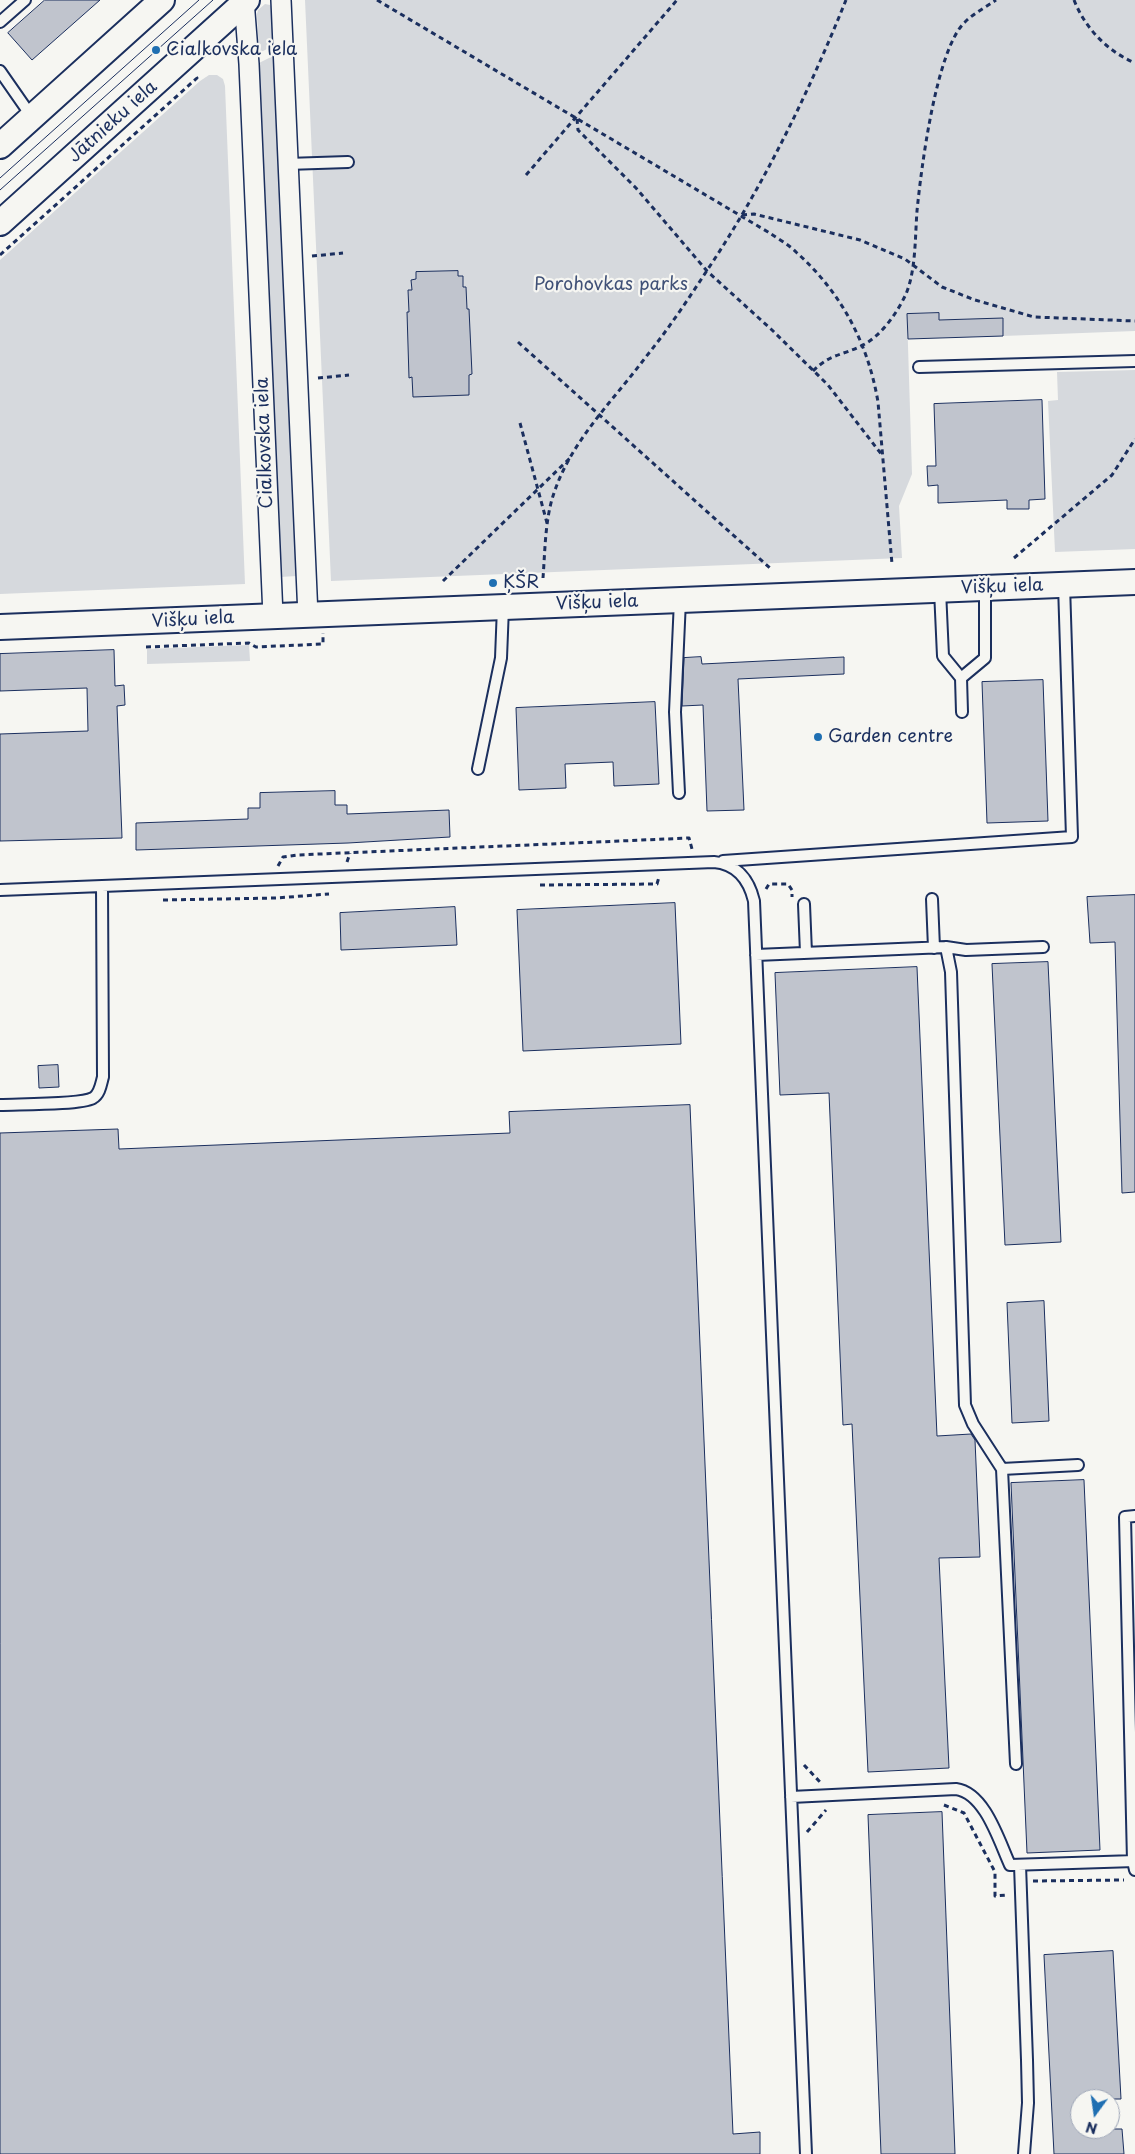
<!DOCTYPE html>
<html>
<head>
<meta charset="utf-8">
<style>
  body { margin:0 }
  #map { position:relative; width:1135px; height:2154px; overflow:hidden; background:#f6f6f2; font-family:"Playpen Sans",sans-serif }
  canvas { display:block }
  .north { position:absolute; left:1070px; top:2089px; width:50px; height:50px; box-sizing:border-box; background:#f6f6f2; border:1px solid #9ea6b7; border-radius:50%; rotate:194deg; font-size:14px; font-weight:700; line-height:20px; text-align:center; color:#1b2f5e }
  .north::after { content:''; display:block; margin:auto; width:18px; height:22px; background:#1f6fb2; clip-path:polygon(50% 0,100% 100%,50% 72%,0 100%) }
</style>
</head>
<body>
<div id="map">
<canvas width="1135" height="2154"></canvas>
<div class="north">N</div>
</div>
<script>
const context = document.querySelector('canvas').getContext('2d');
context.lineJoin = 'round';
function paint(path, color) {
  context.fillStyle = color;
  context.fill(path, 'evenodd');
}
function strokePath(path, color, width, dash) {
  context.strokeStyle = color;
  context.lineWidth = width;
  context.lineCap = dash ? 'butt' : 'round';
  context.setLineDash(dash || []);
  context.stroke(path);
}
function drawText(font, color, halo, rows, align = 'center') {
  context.font = font + ' "Playpen Sans",sans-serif';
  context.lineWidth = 4.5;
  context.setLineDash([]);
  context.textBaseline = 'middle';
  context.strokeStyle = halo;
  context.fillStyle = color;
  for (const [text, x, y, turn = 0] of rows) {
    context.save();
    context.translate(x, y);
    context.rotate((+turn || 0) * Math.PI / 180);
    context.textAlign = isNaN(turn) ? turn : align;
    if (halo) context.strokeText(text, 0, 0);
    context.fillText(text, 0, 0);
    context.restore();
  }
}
paint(new Path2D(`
  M305,0H1135V331L1003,336V319L939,320V313L907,314L912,474L899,506L902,558L331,581Z
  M265,4L270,5L274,11L275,45L259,53L257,14L258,10Z
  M275,55L297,576L280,577L259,63Z
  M209,75H217L223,79L225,86L245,584L0,594V260L200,81Z
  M1135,370V549L1055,552L1048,401L1058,400L1057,372Z
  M249,645L250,661L147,664V649Z`), '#d6d9dd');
const building = new Path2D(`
  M45,0H100L32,60L8,33Z
  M458,271V276H463V287H466L467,309H469L472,374L469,375V395L413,397L412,377L409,378L407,312H409L408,290H412L411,280L416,279V272Z
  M939,313V320L1003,318V336L908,339L907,314Z
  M1042,400L1045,499L1029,500V509H1007V500L938,503V485L928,486L927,466H936L934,404Z
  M114,650L115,686L124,685L125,705L117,706L122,838L0,841V734L88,731L87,688L0,691V654Z
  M701,657L702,664L844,657V674L738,679L744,810L707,811L703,705L682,706L684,658Z
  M1043,680L1048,821L987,823L982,682Z
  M655,702L659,784L614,786L613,762L565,764L566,788L519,790L516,708Z
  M335,791V805H347V814L449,810L450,837L348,843L136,850V823L248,819V808H260V793Z
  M1135,895V1192L1122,1193L1115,942L1090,943L1087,897Z
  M675,903L681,1044L523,1051L517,910Z
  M455,907L457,945L341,950L340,913Z
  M1048,962L1061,1242L1005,1245L992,964Z
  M917,967L937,1436L971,1434L975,1440L980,1557L939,1558L949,1768L868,1772L852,1424L843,1425L829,1093L780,1095L775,973Z
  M58,1065L59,1087L39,1088L38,1066Z
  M690,1105L733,2134L760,2132V2154H0V1133L118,1129L119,1149L510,1133L509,1112Z
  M1044,1301L1049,1421L1012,1423L1007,1303Z
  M1084,1480L1100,1850L1027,1853L1011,1483Z
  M942,1812L955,2154H881L868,1815Z
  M1113,1951L1121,2099H1080V2129H1122L1124,2154H1054L1044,1955Z`);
paint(building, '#c0c4cd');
strokePath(building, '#1b2f5e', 1);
const service = new Path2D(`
  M0,22L25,0
  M0,71L32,117
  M287,164L348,162
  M919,367L1135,361
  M940,590L943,656L961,678L962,712
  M961,678L985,658V588
  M478,769L501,658L503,607
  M679,793L675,712L680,600
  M723,861L1072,837L1064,585
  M0,890L714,862C737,864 749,880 754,901L806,2154
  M932,899L934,948
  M804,904L806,953
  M946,947L951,972L965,1405L973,1424L1002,1469L1016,1764
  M756,955L946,947L966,950L1043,947
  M0,1105C18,1104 80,1105 93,1098C100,1094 101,1084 103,1077L102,886
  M1002,1469L1078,1465
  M1135,1516L1125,1517L1133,1861L1135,1870
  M791,1797L956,1789C985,1793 999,1841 1010,1865L1135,1861
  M1020,1865L1027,2060L1028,2103L1024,2154`);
const minor = new Path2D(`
  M244,0L249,64L273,616
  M281,0L308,616`);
const tertiary = new Path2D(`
  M0,146L162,0
  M0,223L247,0
  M0,627L1135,582`);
strokePath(service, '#1b2f5e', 14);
strokePath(minor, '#1b2f5e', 22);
strokePath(tertiary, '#1b2f5e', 28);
strokePath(new Path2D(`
  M377,0L768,232C777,238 788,244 796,252C841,292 868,343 878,402L892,564
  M1074,0C1085,28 1107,51 1135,63
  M577,119L578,130L636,188L707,271L772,330L828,385L882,455
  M526,175L677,0
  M742,215L754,214L860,240L905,259L942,287L975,300L1034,317L1135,321
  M0,255L197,78L195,75
  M312,256L343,253
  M518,342L771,569
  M813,371C831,353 842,356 863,345C882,335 897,313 906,294C916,270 915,237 917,211C921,170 936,49 965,22C974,13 986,7 996,0
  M318,378L349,375
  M520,423L547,523
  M1014,558L1112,475L1135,439
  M543,578C545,552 545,521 553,496C570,442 612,402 645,358C667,331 687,301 706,272C763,187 808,94 846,0
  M443,581L570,458
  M146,647L249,643L256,647L323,644V633
  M347,862L350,853
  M278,866L283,857L297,855L689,838L692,849
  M540,885L657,884L659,877
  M766,889L769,884H788L792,890V897
  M163,900L276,898L329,894
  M804,1765L820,1782
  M944,1805L964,1813L995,1872V1896L1007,1895
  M807,1832L826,1810
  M1033,1881L1124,1880`), '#1b2f5e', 3, [5, 4]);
strokePath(service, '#f6f6f2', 10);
strokePath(minor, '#f6f6f2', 19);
strokePath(tertiary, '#f6f6f2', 24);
strokePath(new Path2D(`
  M0,178L199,0
  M0,190L213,0`), '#1b2f5e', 1);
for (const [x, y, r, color] of [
  [156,50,5,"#1f6fb2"],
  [493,583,5,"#1f6fb2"],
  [818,737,5,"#1f6fb2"]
]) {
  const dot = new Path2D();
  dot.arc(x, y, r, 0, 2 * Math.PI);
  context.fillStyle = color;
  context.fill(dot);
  strokePath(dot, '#f6f6f2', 2);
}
drawText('18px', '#1b2f5e', '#f6f6f2', [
  ["Cialkovska iela",166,50],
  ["ĶŠR",503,583],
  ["Garden centre",828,737]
], 'left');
drawText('18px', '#1b2f5e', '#f6f6f2', [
  ["Jātnieku iela",113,122,-42],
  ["Cialkovska iela",265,443,-92],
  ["Višķu iela",1002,587,-2],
  ["Višķu iela",597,603,-2],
  ["Višķu iela",193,620,-3]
]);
drawText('18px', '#405177', '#f6f6f2', [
  ["Porohovkas parks",611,285]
]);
</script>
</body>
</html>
